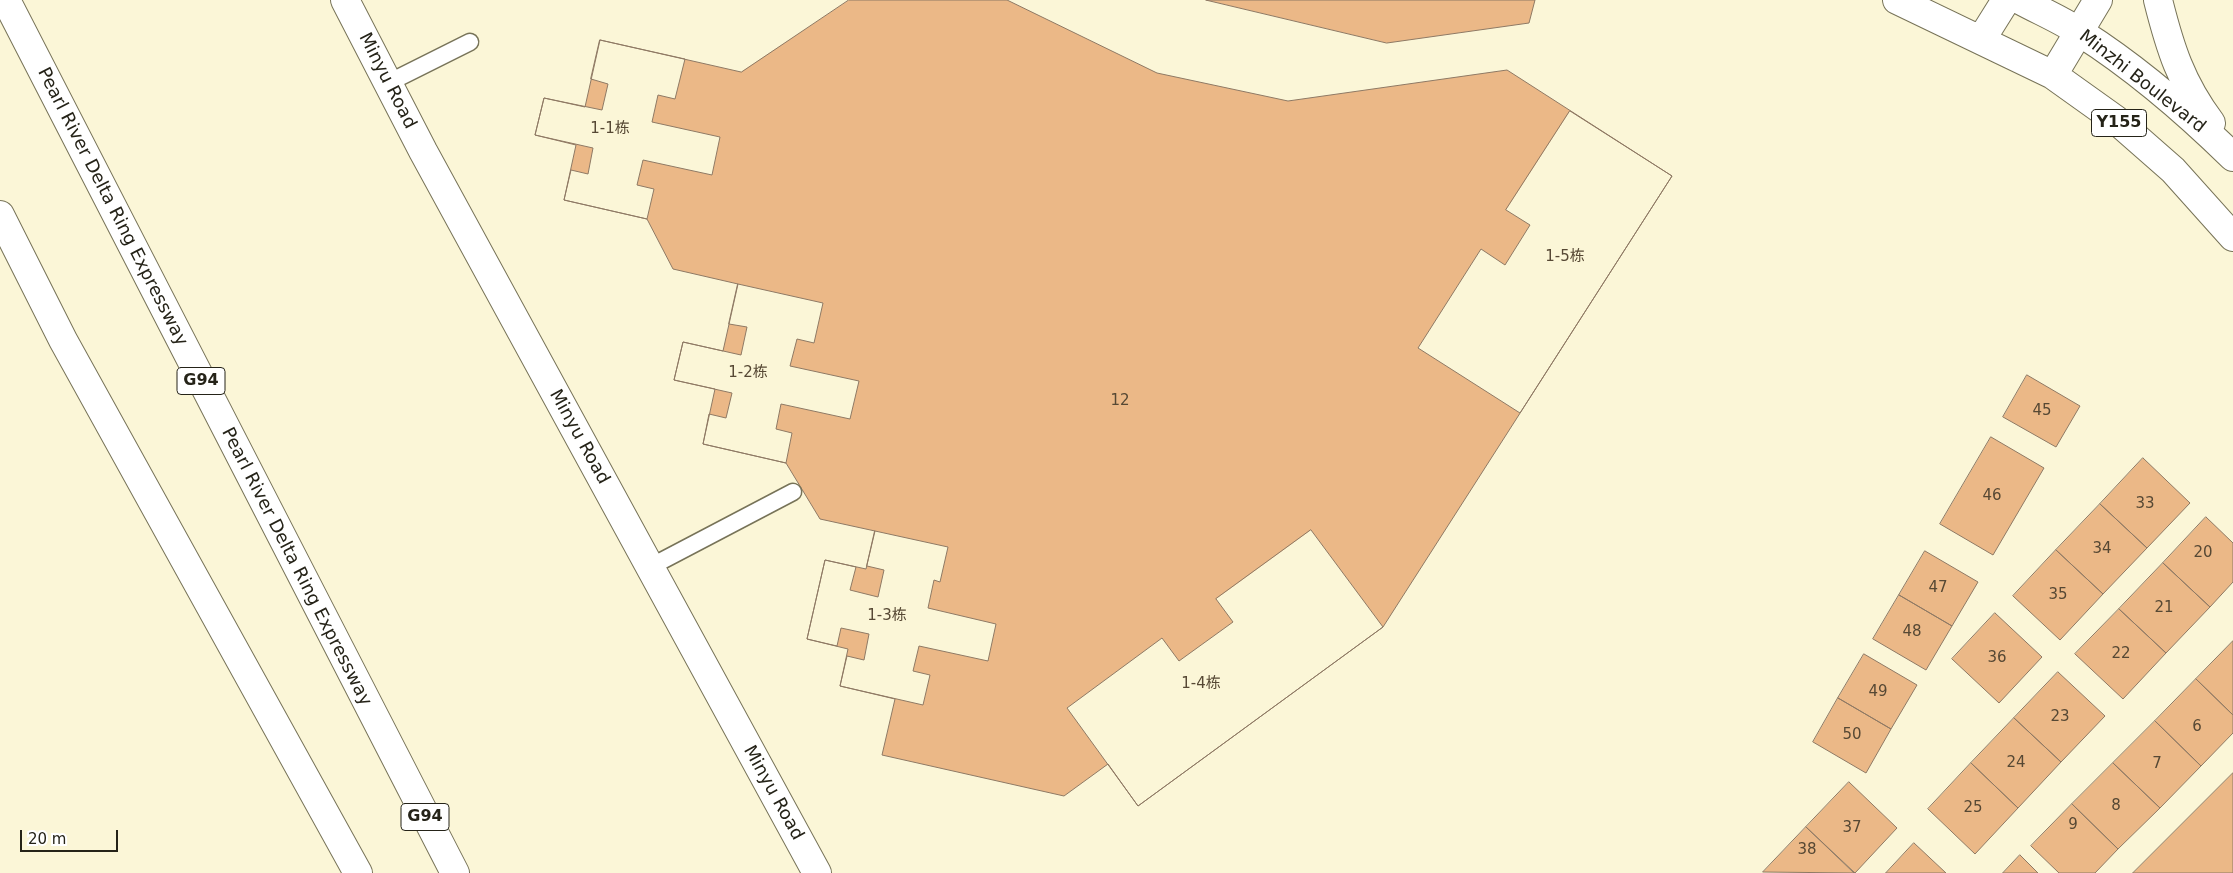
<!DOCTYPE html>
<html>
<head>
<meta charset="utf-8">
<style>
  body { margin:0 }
  #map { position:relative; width:2233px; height:873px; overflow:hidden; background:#fbf6d7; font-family:"DejaVu Sans",sans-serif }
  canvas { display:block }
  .scale { position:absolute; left:20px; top:830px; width:98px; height:22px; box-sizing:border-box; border:2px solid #252318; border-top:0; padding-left:6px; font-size:15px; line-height:18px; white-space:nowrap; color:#252318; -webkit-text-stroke:4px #fff; paint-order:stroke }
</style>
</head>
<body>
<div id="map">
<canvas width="2233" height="873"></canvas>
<div class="scale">20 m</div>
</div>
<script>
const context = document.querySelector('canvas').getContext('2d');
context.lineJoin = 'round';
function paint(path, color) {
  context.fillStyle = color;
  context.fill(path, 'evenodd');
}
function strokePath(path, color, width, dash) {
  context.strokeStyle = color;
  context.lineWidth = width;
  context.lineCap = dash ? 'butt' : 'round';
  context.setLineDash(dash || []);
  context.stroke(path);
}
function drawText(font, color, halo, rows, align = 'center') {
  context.font = font + ' "DejaVu Sans","Noto Sans SC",sans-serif';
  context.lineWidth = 4;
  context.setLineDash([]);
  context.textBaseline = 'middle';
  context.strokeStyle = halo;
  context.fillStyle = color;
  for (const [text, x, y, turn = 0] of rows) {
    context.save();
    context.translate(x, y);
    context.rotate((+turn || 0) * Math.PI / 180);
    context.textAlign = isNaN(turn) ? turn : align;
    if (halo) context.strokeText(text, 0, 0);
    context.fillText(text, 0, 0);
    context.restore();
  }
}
const building = new Path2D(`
  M849,0H1007L1157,73L1288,101L1507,70L1672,176L1383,627L1138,806L1108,764L1064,796L882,755L895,699L840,686L848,649L807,639L825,560L866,569L875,531L820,519L786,463L703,444L715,389L674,380L683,342L723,351L738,284L673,269L647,219L564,200L576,145L535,135L544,98L585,107L600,40L741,72Z
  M1206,0H1535L1529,23L1387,43Z
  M600,40L685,59L675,99L658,95L652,122L720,137L712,175L643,160L637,185L654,189L647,219L564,200L571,170L588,174L593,148L535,135L544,98L602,110L608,84L591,79Z
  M1570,111L1672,176L1520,413L1418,348L1481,249L1505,265L1530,225L1506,210Z
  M738,284L823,303L814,343L797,339L790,366L859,381L850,419L781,404L776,429L792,433L786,463L703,444L709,414L726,418L732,393L674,380L683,342L741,355L747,327L729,324Z
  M2027,375L2080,406L2056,447L2003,417Z
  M1991,437L2044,468L1993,555L1940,524Z
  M2143,458L2190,503L2147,548L2100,504Z
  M2100,504L2147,548L2103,594L2056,550Z
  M2206,517L2233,543V582L2210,607L2163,563Z
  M1311,530L1383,627L1138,806L1067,708L1162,638L1179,661L1233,622L1216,599Z
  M875,531L948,547L940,582L934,580L928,608L996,624L988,661L919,646L913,671L930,675L923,705L840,686L847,656L864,660L869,634L841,628L837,646L807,639L825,560L856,567L850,590L878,597L884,570L867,566Z
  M2056,550L2103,594L2060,640L2013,596Z
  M1925,551L1978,582L1952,626L1899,595Z
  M2163,563L2210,607L2166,653L2119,609Z
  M1899,595L1952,626L1926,670L1873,639Z
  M2119,609L2166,653L2123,699L2075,654Z
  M1995,613L2042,657L1999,703L1952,659Z
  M2233,641V715L2196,679Z
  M1864,654L1917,685L1891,729L1838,698Z
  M2058,672L2105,716L2061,762L2014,718Z
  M2196,679L2233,715V733L2201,766L2155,721Z
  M1838,698L1891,729L1866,773L1813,742Z
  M2014,718L2061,762L2018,808L1971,763Z
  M2155,721L2201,766L2160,808L2113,763Z
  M1971,763L2018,808L1975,854L1928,809Z
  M2113,763L2160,808L2118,849L2072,804Z
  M2233,773V873H2133Z
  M1849,782L1897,828L1855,873L1806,827Z
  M2072,804L2118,849L2095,873H2059L2031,846Z
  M1806,827L1854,873L1763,872Z
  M1914,843L1946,873H1886Z
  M2020,855L2038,873H2003Z`);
paint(building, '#ebb887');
strokePath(building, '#8e7964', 1);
const lane = new Path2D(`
  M388,83L470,42
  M650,567L793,492`);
const secondary = new Path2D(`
  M345,0L423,151L817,873`);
const primary = new Path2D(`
  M1897,0L2053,75L2116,120L2173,170L2233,237
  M2020,0C2040,11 2062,20 2081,33C2136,68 2187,112 2233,157
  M2158,0C2170,48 2181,83 2211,123
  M1981,40L2006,0
  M2053,75L2098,0`);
const highway = new Path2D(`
  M6,0L455,873
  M0,215L63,340L358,873`);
strokePath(lane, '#777358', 19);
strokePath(secondary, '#777358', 30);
strokePath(primary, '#777358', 30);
strokePath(highway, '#777358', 30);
strokePath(lane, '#fff', 16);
strokePath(secondary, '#fff', 28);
strokePath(primary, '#fff', 28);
strokePath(highway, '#fff', 28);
drawText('15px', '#564834', null, [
  ["1-1栋",610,129],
  ["1-5栋",1565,257],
  ["1-2栋",748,373],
  ["12",1120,401],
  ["45",2042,411],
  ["46",1992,496],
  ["33",2145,504],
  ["34",2102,549],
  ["20",2203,553],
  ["47",1938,588],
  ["35",2058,595],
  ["21",2164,608],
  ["1-3栋",887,616],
  ["48",1912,632],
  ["22",2121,654],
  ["36",1997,658],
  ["1-4栋",1201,684],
  ["49",1878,692],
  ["23",2060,717],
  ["6",2197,727],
  ["50",1852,735],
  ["24",2016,763],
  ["7",2157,764],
  ["8",2116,806],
  ["25",1973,808],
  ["9",2073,825],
  ["37",1852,828],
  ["38",1807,850]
]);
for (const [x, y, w] of [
  [2119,123,55],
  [201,381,48],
  [425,817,48]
]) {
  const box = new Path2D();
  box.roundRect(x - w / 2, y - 13.5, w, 27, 4);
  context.fillStyle = '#fff';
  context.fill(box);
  strokePath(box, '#252318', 1);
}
drawText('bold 16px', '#252318', null, [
  ["Y155",2119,123],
  ["G94",201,381],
  ["G94",425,817]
]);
drawText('18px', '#252318', '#fff', [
  ["Minyu Road",387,81,63],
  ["Minzhi Boulevard",2142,82,38],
  ["Pearl River Delta Ring Expressway",112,207,63],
  ["Minyu Road",579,437,61],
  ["Pearl River Delta Ring Expressway",296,567,63],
  ["Minyu Road",773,793,61]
]);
</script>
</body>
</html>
